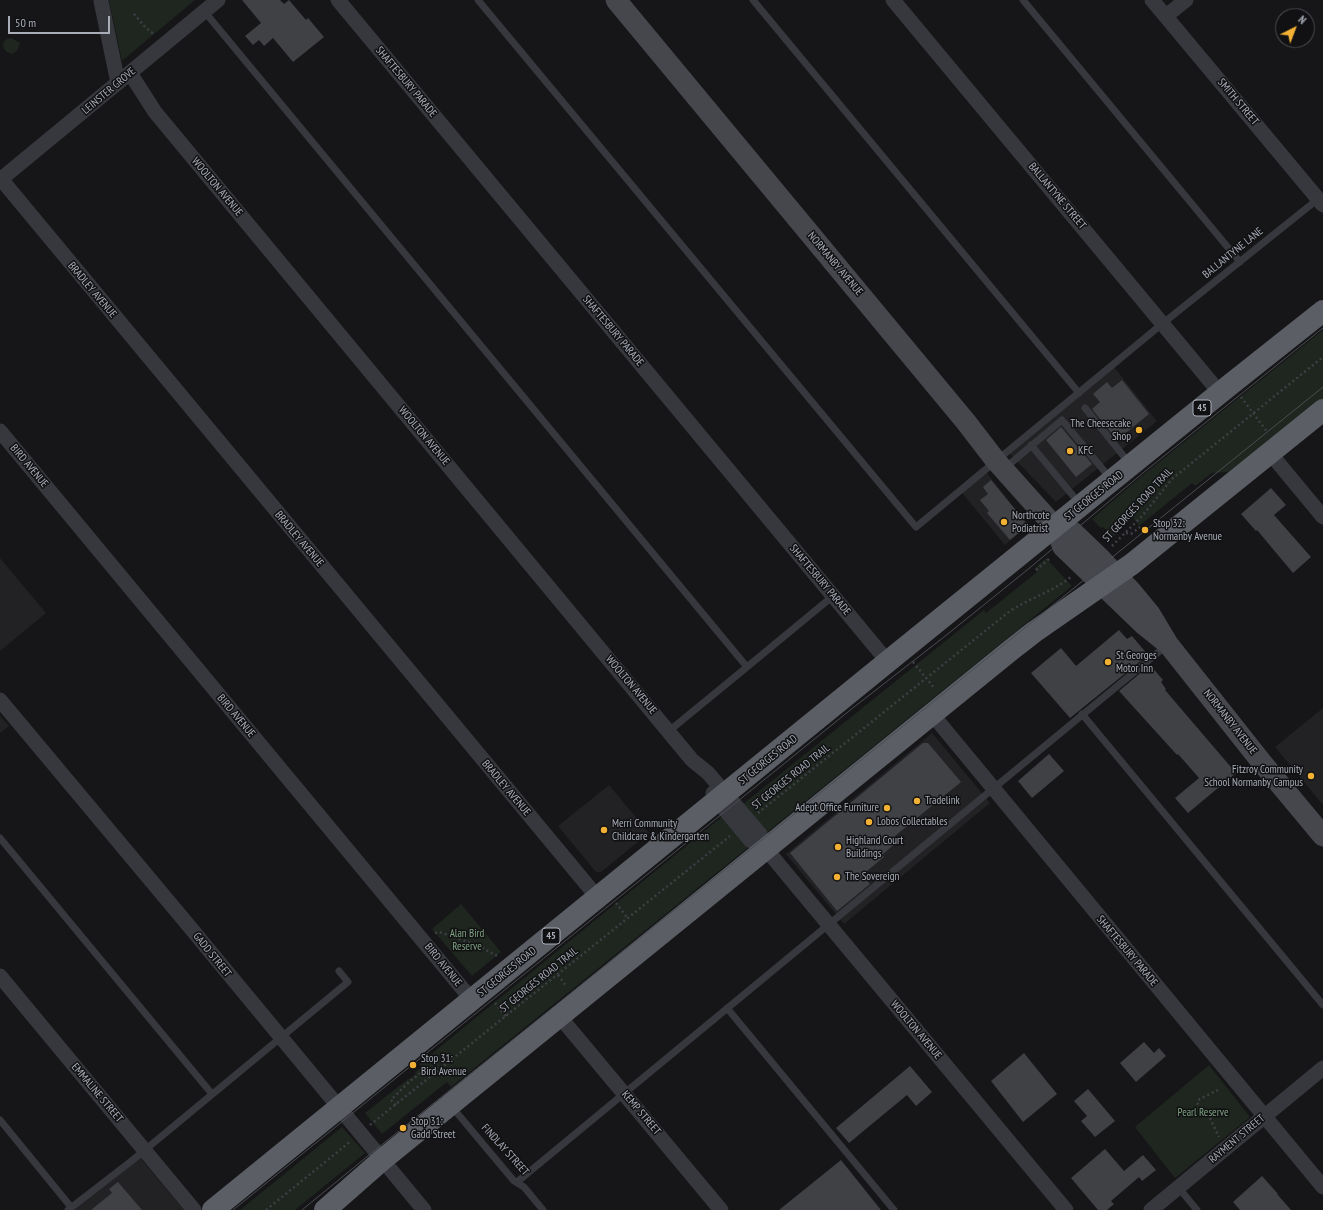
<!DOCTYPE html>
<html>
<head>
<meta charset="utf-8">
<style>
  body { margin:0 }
  #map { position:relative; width:1323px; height:1210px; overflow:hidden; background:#161618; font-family:"PT Sans Narrow",sans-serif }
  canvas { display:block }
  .north { position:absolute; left:1275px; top:8px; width:40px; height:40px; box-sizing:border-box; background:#111113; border:1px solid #4d4f55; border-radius:50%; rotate:42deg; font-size:11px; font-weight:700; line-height:16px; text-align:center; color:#a8adb8 }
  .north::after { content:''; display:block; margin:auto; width:14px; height:18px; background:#f2b134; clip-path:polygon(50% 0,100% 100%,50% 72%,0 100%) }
  .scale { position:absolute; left:8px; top:16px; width:102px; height:18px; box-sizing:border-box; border:2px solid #a8adb8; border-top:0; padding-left:5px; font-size:12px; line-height:14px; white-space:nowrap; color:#a8adb8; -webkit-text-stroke:3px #111113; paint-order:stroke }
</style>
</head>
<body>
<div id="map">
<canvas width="1323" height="1210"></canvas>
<div class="north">N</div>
<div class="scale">50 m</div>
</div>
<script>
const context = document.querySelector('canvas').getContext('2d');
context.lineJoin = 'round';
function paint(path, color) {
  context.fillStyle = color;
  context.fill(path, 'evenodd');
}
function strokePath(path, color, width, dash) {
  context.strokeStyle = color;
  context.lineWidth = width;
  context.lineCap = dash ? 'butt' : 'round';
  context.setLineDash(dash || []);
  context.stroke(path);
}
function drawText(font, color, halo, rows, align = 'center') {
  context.font = font + ' "PT Sans Narrow",sans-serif';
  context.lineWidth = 3;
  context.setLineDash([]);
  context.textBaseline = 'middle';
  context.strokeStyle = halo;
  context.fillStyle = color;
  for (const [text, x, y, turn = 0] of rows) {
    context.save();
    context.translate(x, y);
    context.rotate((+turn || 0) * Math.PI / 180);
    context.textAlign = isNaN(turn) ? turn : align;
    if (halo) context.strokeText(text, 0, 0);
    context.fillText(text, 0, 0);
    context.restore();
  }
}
paint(new Path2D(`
  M1114,367L1157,421L1056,502L1009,453Z
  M982,467L1028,525L1005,545L958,488Z
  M0,558L46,613L0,651Z
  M1323,708V805L1275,747Z
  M0,716L9,726L0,733Z
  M932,733L990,803L844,924L786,854Z
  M609,785L649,833L601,872H596L558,826Z
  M136,1153L184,1210H66Z`), '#222225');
paint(new Path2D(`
  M109,0H195L122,61Z
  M11,38L20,43L17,51L12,54C6,52 3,50 3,43L7,39Z
  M1323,330V401L1292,426L1228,472L1212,473L1195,486L1192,483L1139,526L1133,518L1113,537L1103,527L1101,528L1092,519L1142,476Z
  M1046,558L1072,586L765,834L742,805L984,610L986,613L1037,572L1035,568Z
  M724,815L750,846L451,1087L447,1082L382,1134L365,1113L408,1079L411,1078L416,1074L415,1072L422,1067L419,1064Z
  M461,904L501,952L472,976L432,929Z
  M1209,1065L1250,1117L1175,1178L1135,1127Z
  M342,1127L365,1153L295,1210H240Z`), '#1e261f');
paint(new Path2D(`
  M242,0H280L284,4L289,0L306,20L308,18L324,37L293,62L273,38L264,46L259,40L253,45L245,36L261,23Z
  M1122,380L1149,414L1117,440L1092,409L1100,402L1093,394L1107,382L1112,388Z
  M1061,427L1092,464L1076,477L1046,440Z
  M991,480L1028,525L1010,540L987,513L989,511L980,500L988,494L983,487Z
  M1271,488L1286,505L1274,515L1311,557L1293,573L1257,530L1256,531L1241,514Z
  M1119,630L1127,639L1132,636L1148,655L1070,718L1031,673L1061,648L1076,666Z
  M1150,665L1163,680L1161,682L1166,689L1165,690L1236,773L1188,813L1175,798L1199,778L1178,754L1177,755L1119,691Z
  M923,743H928L961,782L895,836L899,840L882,855L884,857L862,875L870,884L837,911L790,853Z
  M1049,754L1064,771L1032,798L1018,781Z
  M1144,1042L1154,1053L1159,1048L1166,1056L1136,1082L1120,1063Z
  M1024,1053L1057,1094L1023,1122L991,1081Z
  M910,1066L932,1092L916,1106L907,1095L849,1143L836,1128Z
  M1088,1089L1115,1121L1095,1137L1081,1121L1087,1116L1074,1101Z
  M1105,1149L1124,1171L1143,1155L1156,1170L1142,1181L1139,1177L1111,1201L1114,1204L1107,1210H1098L1071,1178Z
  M841,1160L881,1210H779Z
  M1262,1176L1278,1194H1277L1291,1210H1240L1233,1202Z
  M118,1182L142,1210H91L112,1193L109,1189Z`), '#404145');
strokePath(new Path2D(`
  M134,14L146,28L155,35
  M1241,397L1268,433
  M1126,533L1131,534L1140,527
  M1112,546L1143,515L1172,479L1323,357
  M1036,570L1050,558
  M913,662L935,689
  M758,813L1010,611C1030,598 1052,592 1071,577
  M616,903L628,919
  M435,933L439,932L477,945L499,957
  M558,975L567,987
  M495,1003L506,1017
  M1218,1090L1198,1100V1104L1208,1114L1219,1137
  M396,1105L391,1100L409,1082L427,1068
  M370,1125L730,836
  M266,1210L351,1141`), '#3d3f44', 2.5, [2, 3]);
strokePath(new Path2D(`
  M478,0L916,527L1162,324L1318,199
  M753,0L1079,393
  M1023,0L1240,262
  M204,11L747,667L669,731
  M1085,408L1130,464
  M1031,445L1079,503
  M1005,468L1062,420L1110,478
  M747,667L833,596
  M1082,714L1323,1005
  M0,838L212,1094
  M727,1008L894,1210
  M452,1107L514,1181L524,1187L543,1210
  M0,1120L71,1207
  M517,1182L1167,645
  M1178,1187L1197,1210
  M68,1210L134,1159L348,982L339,971`), '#37383d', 7);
strokePath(new Path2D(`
  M338,0L888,662
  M893,0L1220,393
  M1152,0L1323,205
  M101,1L118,83
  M1166,16L1186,0
  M130,73L155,112L692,760L708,773L760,834L766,849
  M1,179L598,898
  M0,180L218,0
  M0,431L472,1000
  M1270,453L1323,517
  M0,700L184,920L424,1210
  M932,714L1323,1187
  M713,793L726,811L750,840L766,849L775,860L1066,1210
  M0,976L194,1210
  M560,1017L721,1210
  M1151,1210L1323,1068`), '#37383d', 15);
strokePath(new Path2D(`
  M616,0L966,422L996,461L1055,527L1063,547L1143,624L1168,644
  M1055,527L1073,532L1099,557L1131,591L1150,614L1168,644L1263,764L1323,836`), '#45474d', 21);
strokePath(new Path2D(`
  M213,1210L902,650L1231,384L1323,311
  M325,1210L382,1160L1011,650L1034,632L1132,564L1323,410`), '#5b5e65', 22);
strokePath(new Path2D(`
  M233,1210L854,707L944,637L1032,566L1143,473L1323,328
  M302,1210L374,1151L757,844L1323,387`), '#4a4c52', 1);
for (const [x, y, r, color] of [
  [1139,430,4,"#f2b134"],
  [1070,451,4,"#f2b134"],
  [1004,522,4,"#f2b134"],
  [1145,530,4,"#f2b134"],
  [1108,662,4,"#f2b134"],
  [1311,776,4,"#f2b134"],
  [917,801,4,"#f2b134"],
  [887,808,4,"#f2b134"],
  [869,822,4,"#f2b134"],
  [604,830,4,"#f2b134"],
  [838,847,4,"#f2b134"],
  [837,877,4,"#f2b134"],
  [413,1065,4,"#f2b134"],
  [403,1128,4,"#f2b134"]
]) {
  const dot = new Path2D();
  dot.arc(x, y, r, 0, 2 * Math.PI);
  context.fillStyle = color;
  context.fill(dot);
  strokePath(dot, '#111113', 1.5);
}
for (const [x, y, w] of [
  [1202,408,18],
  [551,936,18]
]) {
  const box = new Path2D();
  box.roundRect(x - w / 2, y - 8, w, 16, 3);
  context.fillStyle = '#111113';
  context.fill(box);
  strokePath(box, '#a8adb8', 1);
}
drawText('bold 10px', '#a8adb8', null, [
  ["45",1202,408],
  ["45",551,936]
]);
drawText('11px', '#a8adb8', '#111113', [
  ["SHAFTESBURY PARADE",406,82,50],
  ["LEINSTER GROVE",109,91,-40],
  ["SMITH STREET",1238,102,50],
  ["WOOLTON AVENUE",217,187,50],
  ["BALLANTYNE STREET",1057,196,50],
  ["BALLANTYNE LANE",1233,253,-39],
  ["NORMANBY AVENUE",835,264,50],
  ["BRADLEY AVENUE",92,290,50],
  ["SHAFTESBURY PARADE",613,331,50],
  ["WOOLTON AVENUE",424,436,50],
  ["BIRD AVENUE",29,466,50],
  ["ST GEORGES ROAD",1094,496,-39],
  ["ST GEORGES ROAD TRAIL",1138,505,-47],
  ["BRADLEY AVENUE",299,539,50],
  ["SHAFTESBURY PARADE",820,580,50],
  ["WOOLTON AVENUE",631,685,50],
  ["BIRD AVENUE",236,716,50],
  ["NORMANBY AVENUE",1230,722,52],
  ["ST GEORGES ROAD",768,760,-39],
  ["ST GEORGES ROAD TRAIL",791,777,-39],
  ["BRADLEY AVENUE",506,788,50],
  ["SHAFTESBURY PARADE",1127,951,50],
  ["GADD STREET",212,955,51],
  ["BIRD AVENUE",443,965,51],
  ["ST GEORGES ROAD",507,972,-39],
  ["ST GEORGES ROAD TRAIL",539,980,-39],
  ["WOOLTON AVENUE",916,1030,50],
  ["EMMALINE STREET",97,1093,50],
  ["KEMP STREET",641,1113,50],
  ["RAYMENT STREET",1237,1139,-40],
  ["FINDLAY STREET",505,1150,48]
]);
drawText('11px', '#a8adb8', '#111113', [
  ["The Cheesecake",1131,424,"right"],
  ["Shop",1131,437,"right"],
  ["KFC",1078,451],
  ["Northcote",1012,516],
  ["Podiatrist",1012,529],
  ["Stop 32:",1153,524],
  ["Normanby Avenue",1153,537],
  ["St Georges",1116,656],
  ["Motor Inn",1116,669],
  ["Fitzroy Community",1303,770,"right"],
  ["School Normanby Campus",1303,783,"right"],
  ["Tradelink",925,801],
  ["Adept Office Furniture",879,808,"right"],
  ["Lobos Collectables",877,822],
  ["Merri Community",612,824],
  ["Childcare & Kindergarten",612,837],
  ["Highland Court",846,841],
  ["Buildings",846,854],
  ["The Sovereign",845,877],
  ["Stop 31:",421,1059],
  ["Bird Avenue",421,1072],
  ["Stop 31:",411,1122],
  ["Gadd Street",411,1135]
], 'left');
drawText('11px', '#7fa381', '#111113', [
  ["Alan Bird",467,934],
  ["Reserve",467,947],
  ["Pearl Reserve",1203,1113]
]);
</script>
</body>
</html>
